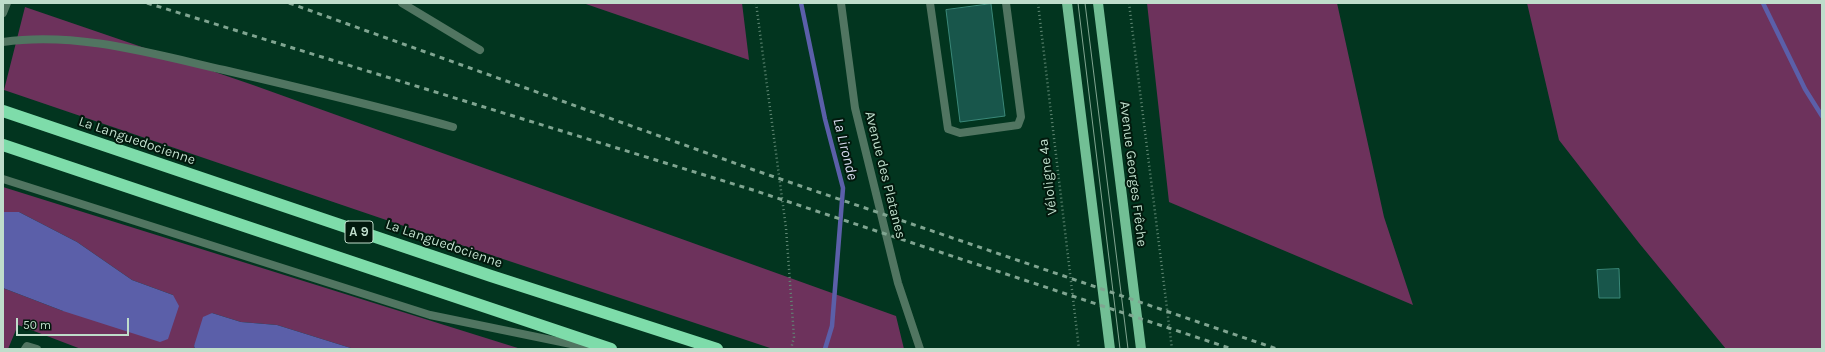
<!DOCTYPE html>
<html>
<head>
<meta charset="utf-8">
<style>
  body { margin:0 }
  #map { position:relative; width:1825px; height:352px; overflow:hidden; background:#02351f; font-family:Karla,sans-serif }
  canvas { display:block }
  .frame { position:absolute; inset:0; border:4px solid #bfddcb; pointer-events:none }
  .scale { position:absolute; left:16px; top:318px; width:113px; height:18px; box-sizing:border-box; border:2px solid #bfddcb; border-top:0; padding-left:5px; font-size:12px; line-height:14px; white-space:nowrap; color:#bfddcb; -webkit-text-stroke:3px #02190d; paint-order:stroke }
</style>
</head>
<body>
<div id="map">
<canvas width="1825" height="352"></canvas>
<div class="frame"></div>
<div class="scale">50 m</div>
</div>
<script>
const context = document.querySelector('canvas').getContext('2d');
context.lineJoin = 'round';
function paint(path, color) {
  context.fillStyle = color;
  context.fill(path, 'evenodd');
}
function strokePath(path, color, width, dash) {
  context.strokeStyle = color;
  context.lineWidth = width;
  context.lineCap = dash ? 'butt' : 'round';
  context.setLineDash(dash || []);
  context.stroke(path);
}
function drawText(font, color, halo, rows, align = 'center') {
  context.font = font + ' Karla,sans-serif';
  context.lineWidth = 4;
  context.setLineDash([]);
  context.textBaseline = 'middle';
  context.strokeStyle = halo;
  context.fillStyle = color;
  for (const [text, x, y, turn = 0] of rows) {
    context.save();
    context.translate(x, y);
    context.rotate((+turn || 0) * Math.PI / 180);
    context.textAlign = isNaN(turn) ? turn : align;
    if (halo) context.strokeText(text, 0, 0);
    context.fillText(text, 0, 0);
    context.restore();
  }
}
paint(new Path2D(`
  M583,3H742L749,60Z
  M1147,3H1337L1384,217L1413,305L1169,202Z
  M1527,3H1822V349H1726L1639,243L1559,140Z
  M25,7L253,85L896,316L904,349H773L395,223L4,90Z
  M3,187L521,349H354L277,325L241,322L212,313L194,346L195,349H81L18,325L8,349H3V288L63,311L173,295L132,280L77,242L19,212H3Z`), '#6d325c');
paint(new Path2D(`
  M3,212H19L77,242L132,280L173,295L179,306L168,339L160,342L63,311L3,288Z
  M212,313L241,322L277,325L354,349H195L194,346L203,317Z`), '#5b5fa9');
strokePath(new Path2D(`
  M801,3L825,119L843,188L832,326L825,349
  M1763,3L1805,89L1822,116`), '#5b5fa9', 4.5);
const building = new Path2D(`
  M991,4L1005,116L960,122L946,10Z
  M1619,269L1620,298H1599L1597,270Z`);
paint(building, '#18564b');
strokePath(building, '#3a8879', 1);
strokePath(new Path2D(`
  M756,3L786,228L794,337L791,349
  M1038,3L1079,349
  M1129,3L1172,349`), '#618975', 2.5, [1, 3]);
strokePath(new Path2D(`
  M402,3L480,50
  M930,3L948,129L960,133L1018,125L1021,117L1006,3
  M3,42C76,31 154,54 224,70C301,88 377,106 453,127
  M3,179L430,315L595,349
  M25,349L27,346L37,349`), '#517561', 8);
strokePath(new Path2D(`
  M3,13L7,3`), '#517561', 8);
strokePath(new Path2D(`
  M841,3L855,108L898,283L920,349`), '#517561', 8);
strokePath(new Path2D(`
  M1067,3L1110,349
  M1098,3L1141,349`), '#72bf95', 10);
strokePath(new Path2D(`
  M3,111L491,276L717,349
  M3,145L611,349`), '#7edcaa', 12);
strokePath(new Path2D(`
  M1078,3L1120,349
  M1085,3L1128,349`), '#80a591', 1);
strokePath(new Path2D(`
  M147,3L753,190L1232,349
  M289,3L754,170L1277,349`), '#80a591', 3, [5, 5]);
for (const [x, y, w] of [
  [359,232,28]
]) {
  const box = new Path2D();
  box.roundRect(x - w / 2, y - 11, w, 22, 3);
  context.fillStyle = '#02190d';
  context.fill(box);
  strokePath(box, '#bfddcb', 1);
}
drawText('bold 13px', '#bfddcb', null, [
  ["A 9",359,232]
]);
drawText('14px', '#bfddcb', '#02190d', [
  ["La Languedocienne",137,141,19],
  ["Avenue Georges Frêche",1133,174,83],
  ["Avenue des Platanes",885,175,76],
  ["Véloligne 4a",1048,177,-97],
  ["La Languedocienne",444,244,19]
]);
drawText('italic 15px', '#d6d9ee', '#02190d', [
  ["La Lironde",845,149,76]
]);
</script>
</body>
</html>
